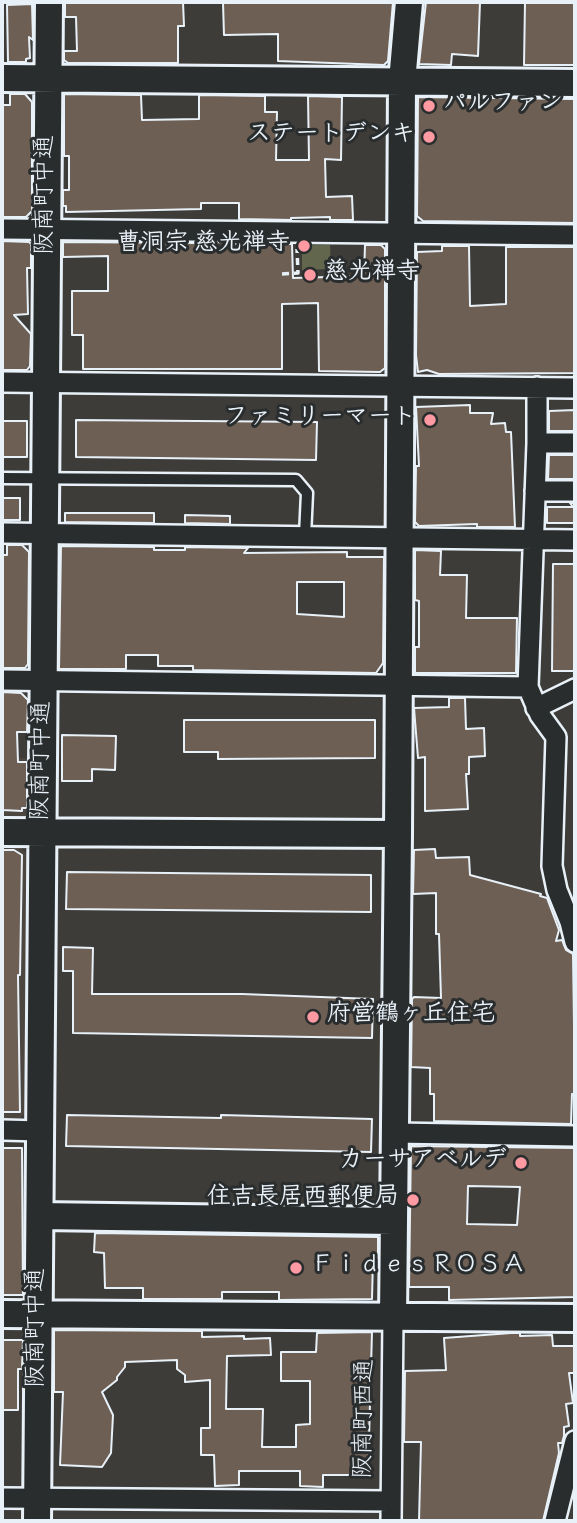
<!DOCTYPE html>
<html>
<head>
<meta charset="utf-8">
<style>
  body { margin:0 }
  #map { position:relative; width:577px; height:1523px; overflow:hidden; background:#3e3c39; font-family:Dekko,sans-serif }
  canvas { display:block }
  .frame { position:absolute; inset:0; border:4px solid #e8f1f8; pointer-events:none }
</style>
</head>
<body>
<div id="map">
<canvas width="577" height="1523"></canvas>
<div class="frame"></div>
</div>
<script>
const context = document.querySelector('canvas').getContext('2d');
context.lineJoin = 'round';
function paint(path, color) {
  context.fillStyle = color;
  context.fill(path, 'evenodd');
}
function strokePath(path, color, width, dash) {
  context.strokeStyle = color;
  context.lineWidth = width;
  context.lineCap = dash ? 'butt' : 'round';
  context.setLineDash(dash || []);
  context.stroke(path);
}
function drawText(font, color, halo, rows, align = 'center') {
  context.font = font + ' Dekko,"Klee One",sans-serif';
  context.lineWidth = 6;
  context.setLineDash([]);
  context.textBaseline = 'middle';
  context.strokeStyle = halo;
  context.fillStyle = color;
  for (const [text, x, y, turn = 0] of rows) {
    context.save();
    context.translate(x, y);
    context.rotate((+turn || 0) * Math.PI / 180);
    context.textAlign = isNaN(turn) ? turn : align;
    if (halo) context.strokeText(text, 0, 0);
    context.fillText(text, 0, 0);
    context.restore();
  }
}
paint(new Path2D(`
  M2,758H32V817H2Z
  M2,847L21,848L29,856L26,1112L18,1121H2Z`), '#4c4641');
paint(new Path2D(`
  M307,245H330L331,269L302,270V249H306Z`), '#61664c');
const building = new Path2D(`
  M65,2H183L184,26H178V63H68L64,60V51H77L76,17H65Z
  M240,2H393L388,61L384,65L278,61V34L224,35L223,3Z
  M426,2H480L478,56L452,54L451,65L419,64Z
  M525,2L575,3V65H524Z
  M32,4L33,40L29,37L30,58L26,59V62H8L7,5Z
  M10,94H25L32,102V211L26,217H2V105H10Z
  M64,94L141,95L142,120L199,119V95L265,96V112H277L276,160H309L308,96L342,97L341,160L325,159L326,197L352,196L353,220H330V217L291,218V220L239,219V203H201V209L66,212V206H63V190H69V156H64Z
  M418,97L575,99V223L423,221L417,216Z
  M2,241L29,242L31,244V268H27L28,314L14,315L31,334L30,366L27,370H2Z
  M63,242L199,243V248H234V244H292L293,278L364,276L365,245H381L385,249V368L380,372L319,371L318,303L282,304V369H83V335H72V291H108V256L63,257Z
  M442,246H469L470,306L506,304V247H575V373L439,374L427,370L418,372L416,355L417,252L442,251Z
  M470,405V413H493L491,424L505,423L506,432H511L515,527H477V524L419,526L415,522L416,466H419L416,407Z
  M575,410V431H549V411Z
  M76,420L317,422L316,460L76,457Z
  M2,421H27V457H2Z
  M549,455H575V479H548Z
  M2,498H20V520H2Z
  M570,503H575V523H547V507H573Z
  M65,513H154V523L65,522Z
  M185,515L230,516V524L185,523Z
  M7,545H22L29,552L28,664L25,668H2V555H7Z
  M61,546L154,547V550H185V547L248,548L244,553L347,552V557H384L383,663L376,673L193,670V666H158V655H126V669H59ZM297,582H344V617L297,614Z
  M415,550L441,551L440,575H467L466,618H517L516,673H415V647H419V601L415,600Z
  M553,564H575V671H552Z
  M2,692L21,693L28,700L27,732H17L18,762H27V808H22V811L2,810Z
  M449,698H465L466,729L484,728L485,756L469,757V774H466L468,809L425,811V757L418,758L414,708L449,707Z
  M184,720H375V758L218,759V752H184Z
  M62,735L116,736L115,770L92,769V781H62Z
  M435,849L436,858L469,857L470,875L541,894L540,896L547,898L559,930L556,941L562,940L566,950L573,954L575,1094H572L571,1124L434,1121V1094H430V1068L411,1067L412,999L414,997L441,998L439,934H436V893L413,894L414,850Z
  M2,850H14L22,855L20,975H18L20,1112H2Z
  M67,872L371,875V912L66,909Z
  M63,947L93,948L92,994H242L373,999L372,1038L73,1033V971H63Z
  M67,1115L221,1118V1115L372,1119L371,1152L66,1146Z
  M411,1146L575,1148V1297L449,1300V1287H409ZM468,1186L520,1187L517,1225L467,1224Z
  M2,1148H22L23,1295H2Z
  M95,1233L378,1237V1258H373L372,1299L279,1300V1292H222V1299H143V1288H105L104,1253L94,1252Z
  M54,1330L202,1331V1337L244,1336V1339L270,1338L271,1355L227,1356L226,1409H263L262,1447H296V1425L310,1424V1381H281V1352H316L317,1333L372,1332L368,1475H323V1487L300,1486V1471H239V1485L215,1486L214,1455H201V1428H210V1380L185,1382V1375L177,1369V1360L125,1362V1367L117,1377V1380L102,1392L113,1415L111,1453L102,1467L60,1465L63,1392H54Z
  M511,1333H520V1336L552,1335L553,1346H575V1373H569L573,1403L566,1404L569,1426L564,1427V1436L562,1443H558L559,1453L543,1521H419L421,1442H404L405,1371L446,1370L444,1338Z
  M2,1340H23L22,1369H18V1410H2Z`);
paint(building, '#6d5f54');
strokePath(building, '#e8f1f8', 2);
const lane = new Path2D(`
  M2,478L296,480L307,493L305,536`);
const street = new Path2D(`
  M2,229L575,235
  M2,382L575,388
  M537,387V443L528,687L540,715L556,737L552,866L557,890L570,922L575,942
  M537,443H575
  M535,491H575
  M2,533L575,540
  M2,680L528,687
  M536,708L575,689
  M2,1130L41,1131
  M395,1133L575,1136
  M2,1498L391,1501
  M391,1521L393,1317
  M555,1521L575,1441`);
const secondary = new Path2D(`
  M2,78L575,83
  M2,832L398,834
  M40,1216L394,1221
  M2,1314L575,1318
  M393,1317L398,834L402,82L409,2
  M37,1521L49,2`);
strokePath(lane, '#e8f1f8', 15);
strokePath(street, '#e8f1f8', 24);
strokePath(secondary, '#e8f1f8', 32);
strokePath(new Path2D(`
  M282,274L298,273L297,249`), '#e8f1f8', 3.5, [7, 5]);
strokePath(lane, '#2a2d2e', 10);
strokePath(street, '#2a2d2e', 19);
strokePath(secondary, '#2a2d2e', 26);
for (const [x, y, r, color] of [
  [429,106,7,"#ff9aa2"],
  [429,137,7,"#ff9aa2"],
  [304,246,7,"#ff9aa2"],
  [310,275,7,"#ff9aa2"],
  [430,420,7,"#ff9aa2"],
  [313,1017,7,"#ff9aa2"],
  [521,1163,7,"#ff9aa2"],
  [413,1200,7,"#ff9aa2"],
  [296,1268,7,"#ff9aa2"]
]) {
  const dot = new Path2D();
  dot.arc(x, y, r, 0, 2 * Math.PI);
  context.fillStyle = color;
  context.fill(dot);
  strokePath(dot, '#2a2d2e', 2.5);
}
drawText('bold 24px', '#e8f1f8', '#2a2d2e', [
  ["パルファン",443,106,"left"],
  ["ステートデンキ",415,137],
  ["曹洞宗 慈光禅寺",290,246],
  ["慈光禅寺",324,275,"left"],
  ["ファミリーマート",416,420],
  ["府営鶴ヶ丘住宅",327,1017,"left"],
  ["カーサアベルデ",507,1163],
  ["住吉長居西郵便局",399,1200],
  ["ＦｉｄｅｓＲＯＳＡ",310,1268,"left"]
], 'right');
drawText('24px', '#e8f1f8', '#2a2d2e', [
  ["阪南町中通",48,195,-90],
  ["阪南町中通",44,761,-89],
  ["阪南町中通",39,1328,-90],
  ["阪南町西通",367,1419,-89]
]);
</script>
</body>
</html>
